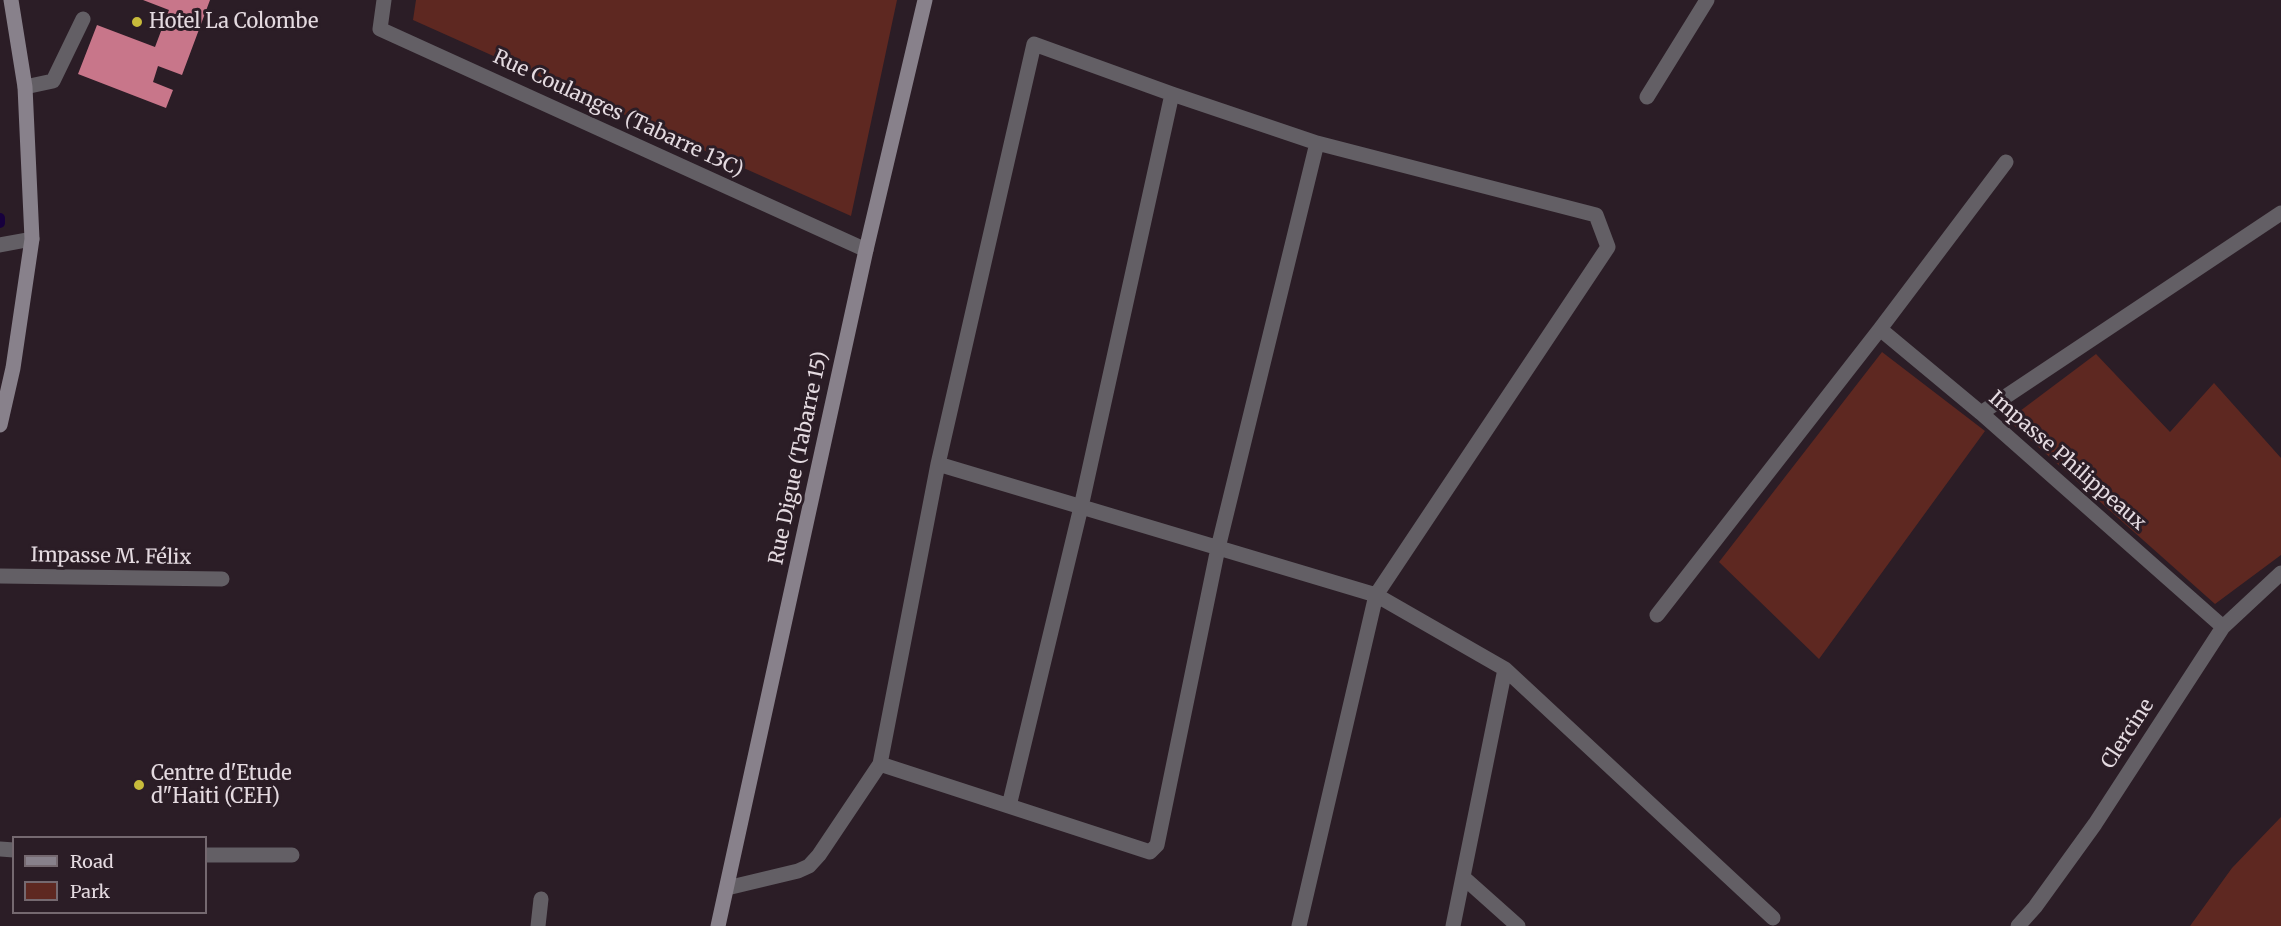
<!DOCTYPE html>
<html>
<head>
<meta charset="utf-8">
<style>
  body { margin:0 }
  #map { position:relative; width:2281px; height:926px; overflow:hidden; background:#2b1d26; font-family:Merriweather,serif }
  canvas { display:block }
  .legend { position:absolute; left:12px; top:836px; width:195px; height:78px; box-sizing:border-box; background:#2b1d26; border:2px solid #756970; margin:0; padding:8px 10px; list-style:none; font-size:18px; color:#e4dae0 }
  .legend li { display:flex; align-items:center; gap:12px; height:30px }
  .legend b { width:30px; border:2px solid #756970 }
</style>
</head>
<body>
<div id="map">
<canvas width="2281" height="926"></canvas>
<ul class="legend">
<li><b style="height:8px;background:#88818b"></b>Road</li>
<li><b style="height:16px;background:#5e2821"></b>Park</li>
</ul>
</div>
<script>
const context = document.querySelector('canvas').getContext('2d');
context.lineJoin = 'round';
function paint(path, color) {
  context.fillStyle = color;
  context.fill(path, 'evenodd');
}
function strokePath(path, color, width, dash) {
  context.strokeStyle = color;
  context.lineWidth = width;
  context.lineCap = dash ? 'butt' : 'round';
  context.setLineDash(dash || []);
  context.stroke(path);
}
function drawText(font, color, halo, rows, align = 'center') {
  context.font = font + ' Merriweather,serif';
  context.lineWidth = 6;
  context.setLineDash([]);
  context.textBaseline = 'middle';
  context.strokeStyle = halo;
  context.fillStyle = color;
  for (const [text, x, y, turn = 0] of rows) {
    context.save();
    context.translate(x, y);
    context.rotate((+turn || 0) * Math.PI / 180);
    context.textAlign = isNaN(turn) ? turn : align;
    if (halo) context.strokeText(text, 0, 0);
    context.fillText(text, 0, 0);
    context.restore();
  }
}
paint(new Path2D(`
  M416,0H897L851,216L413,20Z
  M1882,352L1985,431L1819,659L1719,562Z
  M2096,354L2170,432L2214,383L2281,458V555L2215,604L2008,420Z
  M2281,817V926H2190L2232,868Z`), '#5e2821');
strokePath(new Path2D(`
  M0,218V223`), '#17003d', 10);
paint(new Path2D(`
  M143,0H210L182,75L158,66L153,82L173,90L166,108L78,74L97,25L155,47L169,10Z`), '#c8768a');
strokePath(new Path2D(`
  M25,87L53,81L83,19
  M0,245L32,239
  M0,576L222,579
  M0,849L14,850
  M206,855H292`), '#635f65', 15);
strokePath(new Path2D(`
  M384,0L380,29L866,250
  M1647,97L1707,0
  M1880,329L1981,413L2223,627
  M1981,413L2281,213
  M938,464L1376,595L1505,669L1773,918
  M1657,615L1880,329L2006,162
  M1009,806L1081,507L1172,94
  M1463,877L1518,926
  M727,888L798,871L809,866L819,855L880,764L938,464L1034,44L1172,94L1317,143L1218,548L1157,845L1150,852L880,764
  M538,926L541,899
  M1299,926L1376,595L1608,247L1596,215L1317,143
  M1453,926L1505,669
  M2018,926L2035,907L2095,824L2223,627L2281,573`), '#635f65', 15);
strokePath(new Path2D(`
  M0,425L13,368L32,239L25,87L11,0
  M718,926L866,250L925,0`), '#88818b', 15);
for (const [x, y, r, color] of [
  [137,22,6,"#c8bb3b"],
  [139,785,6,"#c8bb3b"]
]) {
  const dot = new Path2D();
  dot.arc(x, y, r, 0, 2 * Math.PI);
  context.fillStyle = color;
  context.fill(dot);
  strokePath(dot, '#2b1d26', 2);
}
drawText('20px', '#e4dae0', '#2b1d26', [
  ["Hotel La Colombe",149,22],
  ["Centre d'Etude",151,774],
  ["d\"Haiti (CEH)",151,797]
], 'left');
drawText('20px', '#e4dae0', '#2b1d26', [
  ["Rue Coulanges (Tabarre 13C)",618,114,25],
  ["Rue Digue (Tabarre 15)",799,458,-78],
  ["Impasse Philippeaux",2067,461,41],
  ["Impasse M. Félix",111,557,1],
  ["Clercine",2128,734,-57]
]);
</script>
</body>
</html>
